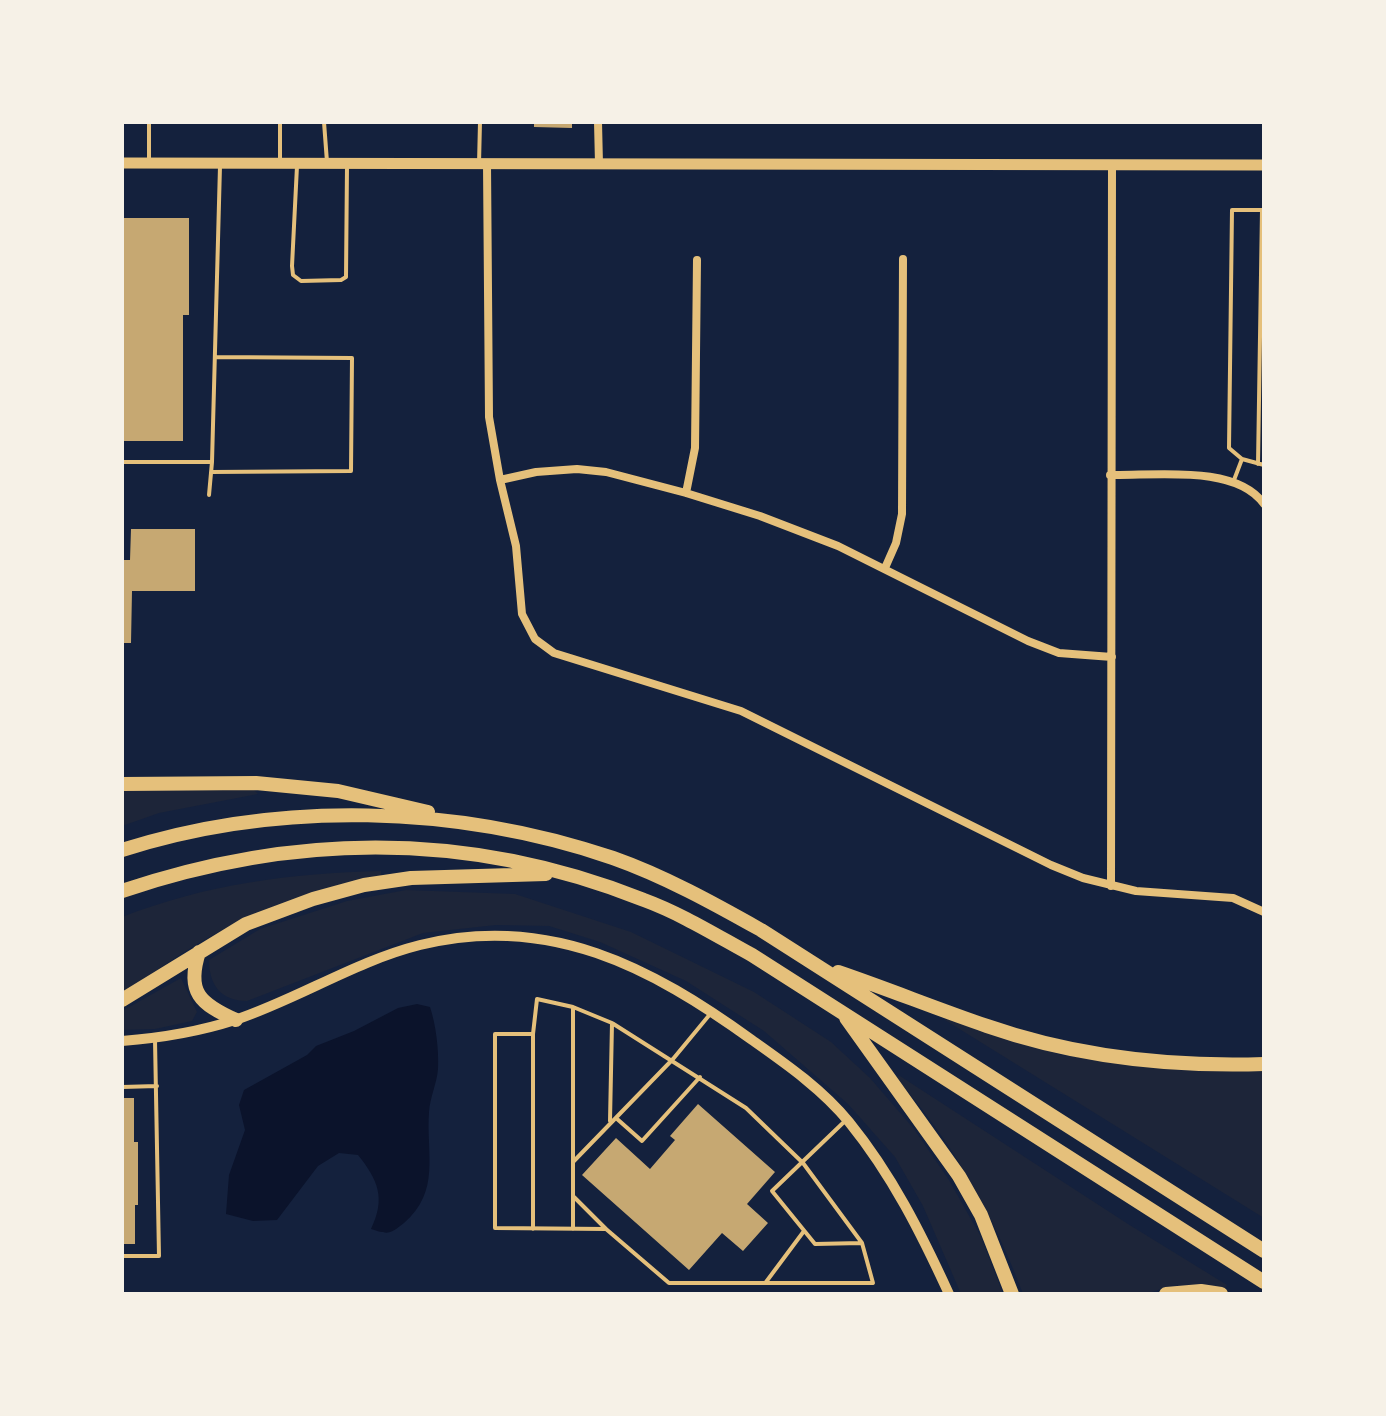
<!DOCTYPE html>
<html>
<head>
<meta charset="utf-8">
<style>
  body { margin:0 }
  #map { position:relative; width:1386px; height:1416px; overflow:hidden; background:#14213d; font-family:"Roboto Condensed",sans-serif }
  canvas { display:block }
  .frame { position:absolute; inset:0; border:124px solid #f6f1e7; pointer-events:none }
</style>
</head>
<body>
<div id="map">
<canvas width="1386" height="1416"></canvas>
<div class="frame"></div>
</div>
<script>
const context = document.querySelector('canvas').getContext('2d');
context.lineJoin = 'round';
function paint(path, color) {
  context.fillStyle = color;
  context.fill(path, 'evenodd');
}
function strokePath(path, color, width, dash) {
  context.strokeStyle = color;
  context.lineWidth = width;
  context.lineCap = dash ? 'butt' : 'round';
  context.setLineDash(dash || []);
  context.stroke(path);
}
paint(new Path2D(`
  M122,789L254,790L258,794L159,813L122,826Z
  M381,871V877C323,887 268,904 217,933C184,950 154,973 122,993V917C207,884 291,873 381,871Z
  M406,890L515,894L631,932L754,992L831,1042L870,1078L914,1129L949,1180L981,1237L1003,1294H961L923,1206L895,1157L848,1104L764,1031L686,981L600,942L549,926L496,925L423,933L247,1001C221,1001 209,985 209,960L260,929L347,901Z
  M181,978L197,1012L192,1021L155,1029L122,1030V1011Z
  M948,1017L1061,1055L1188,1071L1264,1070V1218L945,1020Z
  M900,1076L1128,1224L1227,1285L1225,1289L1191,1285L1170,1286L1146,1294H1023C993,1214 953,1142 895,1077Z`), '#1d2539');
paint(new Path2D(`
  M417,1004L430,1007C436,1025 439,1050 438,1069C437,1083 430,1097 429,1112C426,1154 441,1191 404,1223C390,1234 389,1235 371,1229C386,1198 378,1180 358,1155L339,1153L318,1166L277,1220L253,1221L226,1214L229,1175L245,1130L239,1105L244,1090L307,1055L316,1046L354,1031L398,1008Z`), '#0b132b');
paint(new Path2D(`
  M534,122H572V128L534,127Z
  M122,218H189V315H183V441H122Z
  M131,529H195V591H132L131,643H122V560H130Z
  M122,1098H134V1142H138V1205H135V1244H122Z
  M698,1104L775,1172L747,1204L768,1223L743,1251L722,1233L689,1270L582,1175L616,1138L650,1169L675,1140L670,1136Z`), '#c6a872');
strokePath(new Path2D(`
  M149,122V160
  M280,122V161
  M324,122L327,162
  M479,164L480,122
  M297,166L292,266L293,275L301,281L341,280L346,277L347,166
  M1242,459L1229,448L1232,210H1264
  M122,462H212
  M1258,464L1262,210
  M211,472L351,471L352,358L215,357
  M1234,480L1242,459L1264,465
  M209,495L212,462L220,166
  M537,999L573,1007L612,1023L746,1108L803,1163L862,1243L873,1283H669L606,1229L495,1228V1034H533Z
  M573,1008V1229
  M533,1034V1229
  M122,1087L157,1086
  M616,1118L642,1141L700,1077
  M610,1121L612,1023
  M845,1121L772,1191L815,1244L861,1243
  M573,1162L673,1059L711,1013
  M574,1197L606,1229
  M122,1256H159L155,1040
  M766,1282L804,1231`), '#e5c07b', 4);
strokePath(new Path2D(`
  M598,122L599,164
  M487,164L489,417L500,480L516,546L522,614L535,639L554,653L741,711L1051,865L1083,878L1136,891L1233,898L1264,912
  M1110,475C1155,476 1236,464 1264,504
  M500,480L536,472L577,469L606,472L686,493L760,516L838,546L1028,641L1059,653L1112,657
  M686,493L695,448L697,260
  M885,568L896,543L902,514L903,259
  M1111,886L1112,166`), '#e5c07b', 8);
strokePath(new Path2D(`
  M122,1041C160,1038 198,1032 235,1020C298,999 356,961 420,945C549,913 651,967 752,1040C786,1064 822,1089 849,1122C892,1175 921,1233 949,1294`), '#e5c07b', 10);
strokePath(new Path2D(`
  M122,163L1264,165`), '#e5c07b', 11);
strokePath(new Path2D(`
  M122,784L256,783L338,791L428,812
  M122,850C279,800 457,805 613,858C664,876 713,903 761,930L1264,1251
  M122,891C297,832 471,831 644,900C682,914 717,936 752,955L1264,1282
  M199,952C186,992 200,1004 236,1020
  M838,972C888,989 937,1009 987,1026C1076,1057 1171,1067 1264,1064
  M122,1000L246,924L313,899L364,885L411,878L546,874
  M846,1018L959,1176L981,1215L1012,1294
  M1166,1294L1201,1291L1221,1294`), '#e5c07b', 14);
</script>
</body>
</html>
